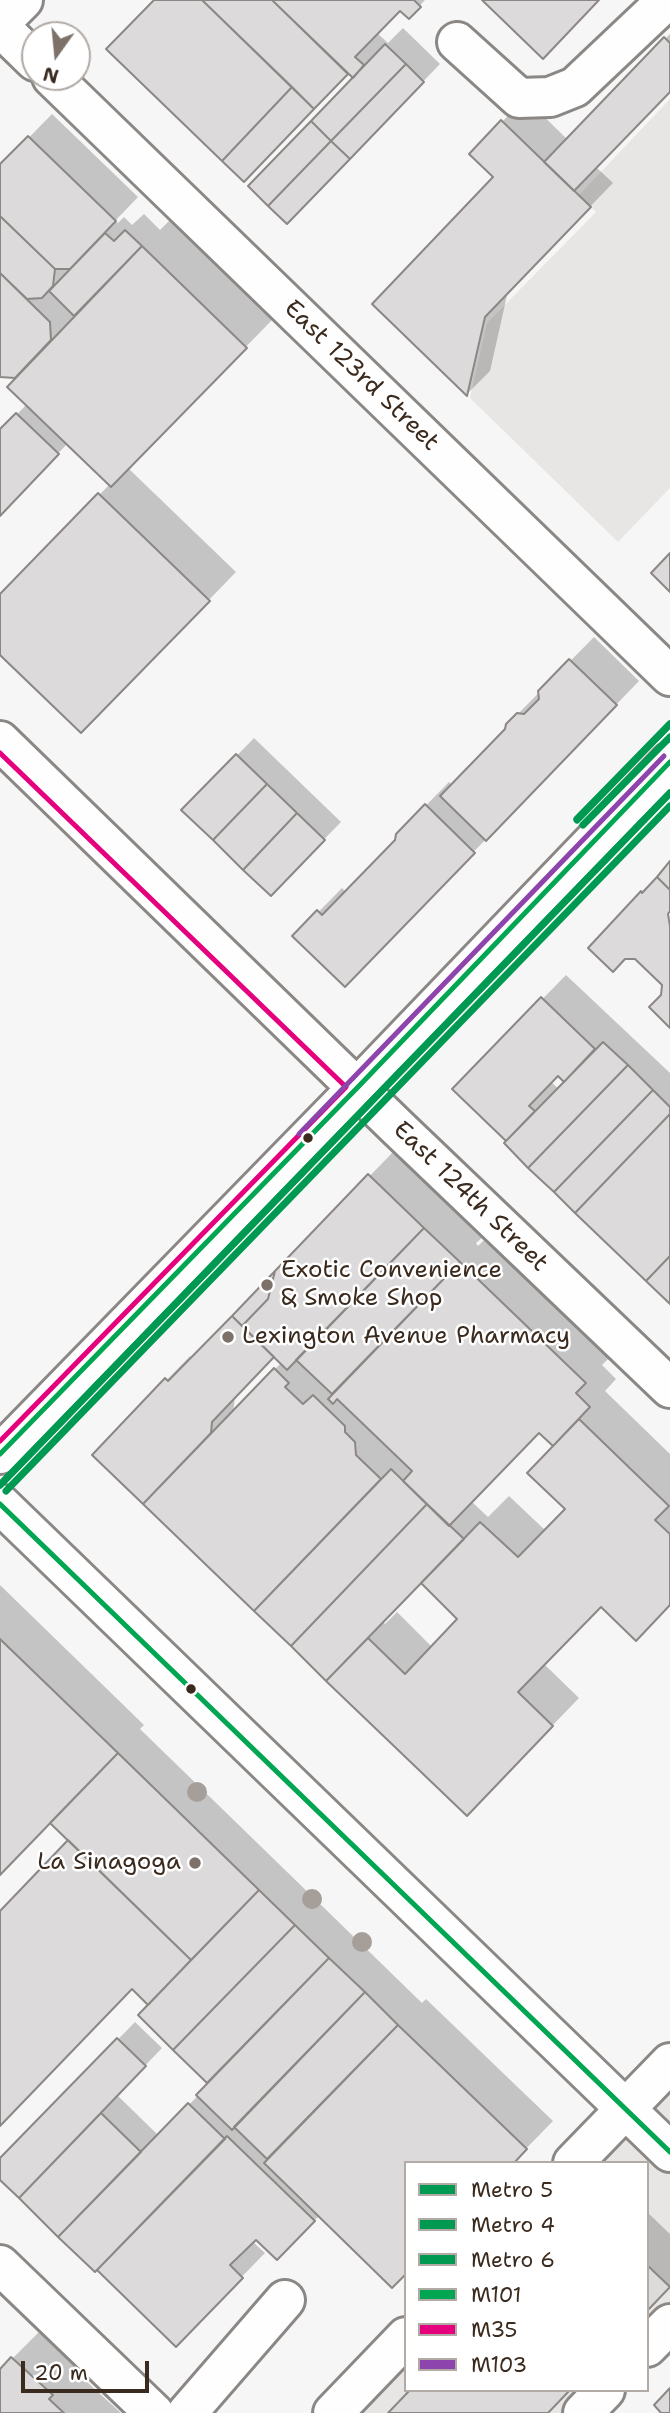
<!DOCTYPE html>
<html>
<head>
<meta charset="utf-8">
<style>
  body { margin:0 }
  #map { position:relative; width:670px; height:2413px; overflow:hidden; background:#f7f6f6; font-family:"Shantell Sans",sans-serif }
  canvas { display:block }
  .legend { position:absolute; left:404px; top:2161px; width:245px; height:231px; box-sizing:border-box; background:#fff; border:2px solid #b1aaa5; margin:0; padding:9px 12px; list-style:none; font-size:21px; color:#3b2a1e }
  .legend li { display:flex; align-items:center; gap:14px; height:35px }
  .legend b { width:35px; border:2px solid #b1aaa5 }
  .north { position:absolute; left:21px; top:21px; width:70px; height:70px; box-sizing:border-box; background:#fff; border:2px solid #b1aaa5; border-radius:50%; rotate:195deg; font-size:19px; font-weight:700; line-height:28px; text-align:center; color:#3b2a1e }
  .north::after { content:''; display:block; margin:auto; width:24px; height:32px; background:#7d716a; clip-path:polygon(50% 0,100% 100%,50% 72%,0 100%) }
  .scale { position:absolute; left:21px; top:2361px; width:128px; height:32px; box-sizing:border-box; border:4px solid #3b2a1e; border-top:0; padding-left:9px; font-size:21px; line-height:24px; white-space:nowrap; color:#3b2a1e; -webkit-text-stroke:5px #fff; paint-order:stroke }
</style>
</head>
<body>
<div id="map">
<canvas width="670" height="2413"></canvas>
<ul class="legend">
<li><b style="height:9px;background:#009952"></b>Metro 5</li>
<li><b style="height:9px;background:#009952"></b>Metro 4</li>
<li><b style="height:9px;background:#009952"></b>Metro 6</li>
<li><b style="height:9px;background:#00a651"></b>M101</li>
<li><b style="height:9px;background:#e5007d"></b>M35</li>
<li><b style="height:9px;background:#8e44ad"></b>M103</li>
</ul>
<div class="north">N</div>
<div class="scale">20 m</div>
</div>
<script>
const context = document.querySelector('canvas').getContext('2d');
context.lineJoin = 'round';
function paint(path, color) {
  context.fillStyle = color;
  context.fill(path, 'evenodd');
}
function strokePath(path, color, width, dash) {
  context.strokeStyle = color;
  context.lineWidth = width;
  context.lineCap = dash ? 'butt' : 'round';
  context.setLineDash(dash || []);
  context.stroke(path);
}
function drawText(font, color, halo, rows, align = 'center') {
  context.font = font + ' "Shantell Sans",sans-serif';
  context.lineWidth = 5;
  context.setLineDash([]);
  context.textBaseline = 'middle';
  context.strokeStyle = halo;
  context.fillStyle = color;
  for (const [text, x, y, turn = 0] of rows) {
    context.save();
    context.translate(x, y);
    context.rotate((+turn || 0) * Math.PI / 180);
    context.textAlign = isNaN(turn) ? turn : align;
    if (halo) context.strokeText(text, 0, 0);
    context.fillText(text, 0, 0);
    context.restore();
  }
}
paint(new Path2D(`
  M670,2073V2316L647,2340V2163H584Z
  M406,2347V2390H598L576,2413H342Z`), '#e8e6e5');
paint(new Path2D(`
  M670,99V488L618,542L470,398L487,323L596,212L579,195Z`), '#e8e6e4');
paint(new Path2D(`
  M156,0H425L409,17L401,9L377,33L388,43L403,28L440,64L304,205L355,78L348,72L244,179Z
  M670,34V90L596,167L613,183L508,291L490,371L467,394L502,122L525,98L568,140Z
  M52,114L138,197L115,221L118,223L124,217L132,225L144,214L160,230L170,220L273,319L128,468L236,572L108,704L0,652V597L110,484L68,443L0,514V432L27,404L36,358L34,356L0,375V167Z
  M594,637L639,681L368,961L295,936L342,888L347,893L397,840V835L449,782L453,786L507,730V725Z
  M254,738L341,822L271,894L184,810Z
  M566,975L670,1073V1302L454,1089ZM559,1073L567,1081L559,1089L551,1082Z
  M393,1152L482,1238L476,1243L478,1246L488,1236L612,1355L602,1365L616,1379L605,1391L670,1454V1604L601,1605L544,1664L579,1698L467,1814L94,1455L190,1356L193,1359ZM275,1355L282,1362L233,1413L235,1397ZM539,1431L555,1446L567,1509L546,1531L509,1496L488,1517L471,1501ZM422,1581L460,1619L432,1647L397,1612L385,1624L383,1622Z
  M0,1585L144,1725L140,1729L422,2003L426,1999L553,2121L512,2163H406L320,2215L277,2258L256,2238L252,2241L265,2253L176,2344L0,2178V2160L135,2022L162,2048L117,2095L159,2136L210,2083L140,2015L159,1996L132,1987L0,2124V1913L70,1840L51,1821L0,1873ZM294,2130L296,2132L284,2145L281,2143Z
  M647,2212L670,2234V2286L647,2310Z
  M40,2331L79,2367L75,2371L121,2413H0V2371Z`), '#0003');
const building = new Path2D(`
  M154,0H202L292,87L222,161L106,49Z
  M202,0H272L348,74L314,109Z
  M272,0H414L421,7L409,19L400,11L355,57L364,65L353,78Z
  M482,0H599L543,59Z
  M664,37L670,43V92L574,191L544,162Z
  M385,44L406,64L331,141L311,121Z
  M406,64L424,82L350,159L331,141Z
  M292,87L314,109L244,182L222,161Z
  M501,120L591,207L485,317L467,396L372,304L493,177L469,154Z
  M311,121L331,141L268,206L248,186Z
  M28,136L116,221L70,269H55L0,216V164Z
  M331,141L350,159L287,224L268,206Z
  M0,216L55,269L53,286L42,298L27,299L0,273Z
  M125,230L142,246L74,316L49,291L105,233L114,241Z
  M142,246L247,348L111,487L7,387Z
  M0,273L50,322L51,340L15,378L0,377Z
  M16,413L59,454L0,516V429Z
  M98,493L210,601L81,733L0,655V594Z
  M670,553V592L651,573Z
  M569,659L617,705L486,841L440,796L505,729L506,724L517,713L524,714L539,699L538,691Z
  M236,754L267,784L213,840L181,810Z
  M267,784L297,813L243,870L213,840Z
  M425,804L475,853L345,987L292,936L317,910L322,915L395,840L396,834Z
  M297,813L325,840L271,896L243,870Z
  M670,861V890L657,877Z
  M657,877L670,890V911L668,914L670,926V1028L649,1007L661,995L662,985L635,959H625L613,972L588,948L641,891L642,893Z
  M541,997L595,1049L564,1082L558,1076L529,1106L535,1111L506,1141L452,1089Z
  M603,1042L628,1065L528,1168L504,1143Z
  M628,1065L653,1090L554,1192L528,1168Z
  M653,1090L670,1107V1114L575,1213L554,1192Z
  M670,1114V1256L646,1281L575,1213Z
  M368,1174L424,1228L287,1370L242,1326L268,1299L275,1271Z
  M424,1228L460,1262L332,1394L296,1360Z
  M670,1256V1304L646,1281Z
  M460,1262L586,1383L576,1393L590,1407L553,1446L539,1433L449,1526L403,1481L412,1471L337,1399L333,1404L328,1399Z
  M275,1271L268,1299L242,1326L232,1316Z
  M232,1316L274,1357L212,1422L211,1433L143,1504L92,1455L165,1378L168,1381Z
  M274,1368L289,1383L285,1387L303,1404L313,1395L345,1426V1432L355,1442L356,1455L381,1479L254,1611L143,1504Z
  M579,1419L669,1506L655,1520L670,1534V1605L636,1641L601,1607L518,1692L553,1726L467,1816L326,1681L368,1638L405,1674L457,1619L421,1583L480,1522L518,1557L565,1509L527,1473Z
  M391,1469L427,1504L291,1646L254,1611Z
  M427,1504L464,1539L326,1681L291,1646Z
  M0,1639L118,1753L0,1875Z
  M118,1753L259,1890L191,1960L50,1823Z
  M68,1840L191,1960L148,2005L132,1989L0,2126V1911Z
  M259,1890L295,1925L173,2050L138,2015Z
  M295,1925L329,1958L207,2083L173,2050Z
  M329,1958L365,1992L232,2130L196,2095Z
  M365,1992L398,2025L267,2159L234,2127Z
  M398,2025L527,2149L514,2163H406V2274L392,2288L264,2163Z
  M117,2038L146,2066L19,2198L0,2180V2158Z
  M188,2103L225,2139L95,2272L58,2237Z
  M101,2113L141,2152L58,2237L19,2198Z
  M227,2136L315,2221L277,2260L256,2240L230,2265L243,2278L176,2347L97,2270Z
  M647,2265L670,2287L647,2311Z
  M11,2357L53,2395L49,2399L64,2413H0V2369Z
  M670,2388V2413H661L654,2405Z
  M410,2390H570L548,2413H388Z`);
paint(building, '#dcdada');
strokePath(building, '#8b8784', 2);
const minor = new Path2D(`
  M0,27L35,61
  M457,42L519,98L550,97L575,87L667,0
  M52,77L670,676
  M0,741L398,1128L670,1388
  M0,2265L154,2413
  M187,2413L285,2300`);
const major = new Path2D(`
  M0,23L23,0
  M0,1454L358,1087L670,762
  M0,1504L670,2152
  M573,2163L670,2063
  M647,2347L670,2324
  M333,2413L406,2337
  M583,2413L605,2390`);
strokePath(minor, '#8b8784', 44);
strokePath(major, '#8b8784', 44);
strokePath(minor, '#fefefe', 38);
strokePath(major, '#fefefe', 38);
strokePath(new Path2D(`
  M0,1454L358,1087L670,762
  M0,1504L670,2152`), '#00a651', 5);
strokePath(new Path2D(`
  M0,753L346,1087L0,1441`), '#e5007d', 5);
strokePath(new Path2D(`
  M299,1134L664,756`), '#8e44ad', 5);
strokePath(new Path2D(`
  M577,819L670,724
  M0,1485L670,793`), '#009952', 7);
strokePath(new Path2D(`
  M583,825L670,737
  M6,1491L670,806`), '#009952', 7);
strokePath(new Path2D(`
  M577,820L670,724
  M0,1485L670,793`), '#009952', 7);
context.fillStyle = '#a69e98';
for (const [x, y] of [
  [197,1792],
  [312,1899],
  [362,1942]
]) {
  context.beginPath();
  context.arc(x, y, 10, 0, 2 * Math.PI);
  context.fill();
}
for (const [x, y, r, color] of [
  [308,1138,6,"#3b2a1e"],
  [267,1285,7,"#7d716a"],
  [228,1337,7,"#7d716a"],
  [191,1689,6,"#3b2a1e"],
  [195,1863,7,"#7d716a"]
]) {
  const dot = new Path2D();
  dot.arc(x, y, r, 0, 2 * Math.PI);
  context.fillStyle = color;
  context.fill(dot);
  strokePath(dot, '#fff', 2.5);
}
drawText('24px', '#3b2a1e', '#fff', [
  ["East 123rd Street",361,376,44],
  ["East 124th Street",470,1197,44]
]);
drawText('24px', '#3b2a1e', '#fff', [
  ["Exotic Convenience",281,1271],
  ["& Smoke Shop",281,1299],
  ["Lexington Avenue Pharmacy",242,1337],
  ["La Sinagoga",181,1863,"right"]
], 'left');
</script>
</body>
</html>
